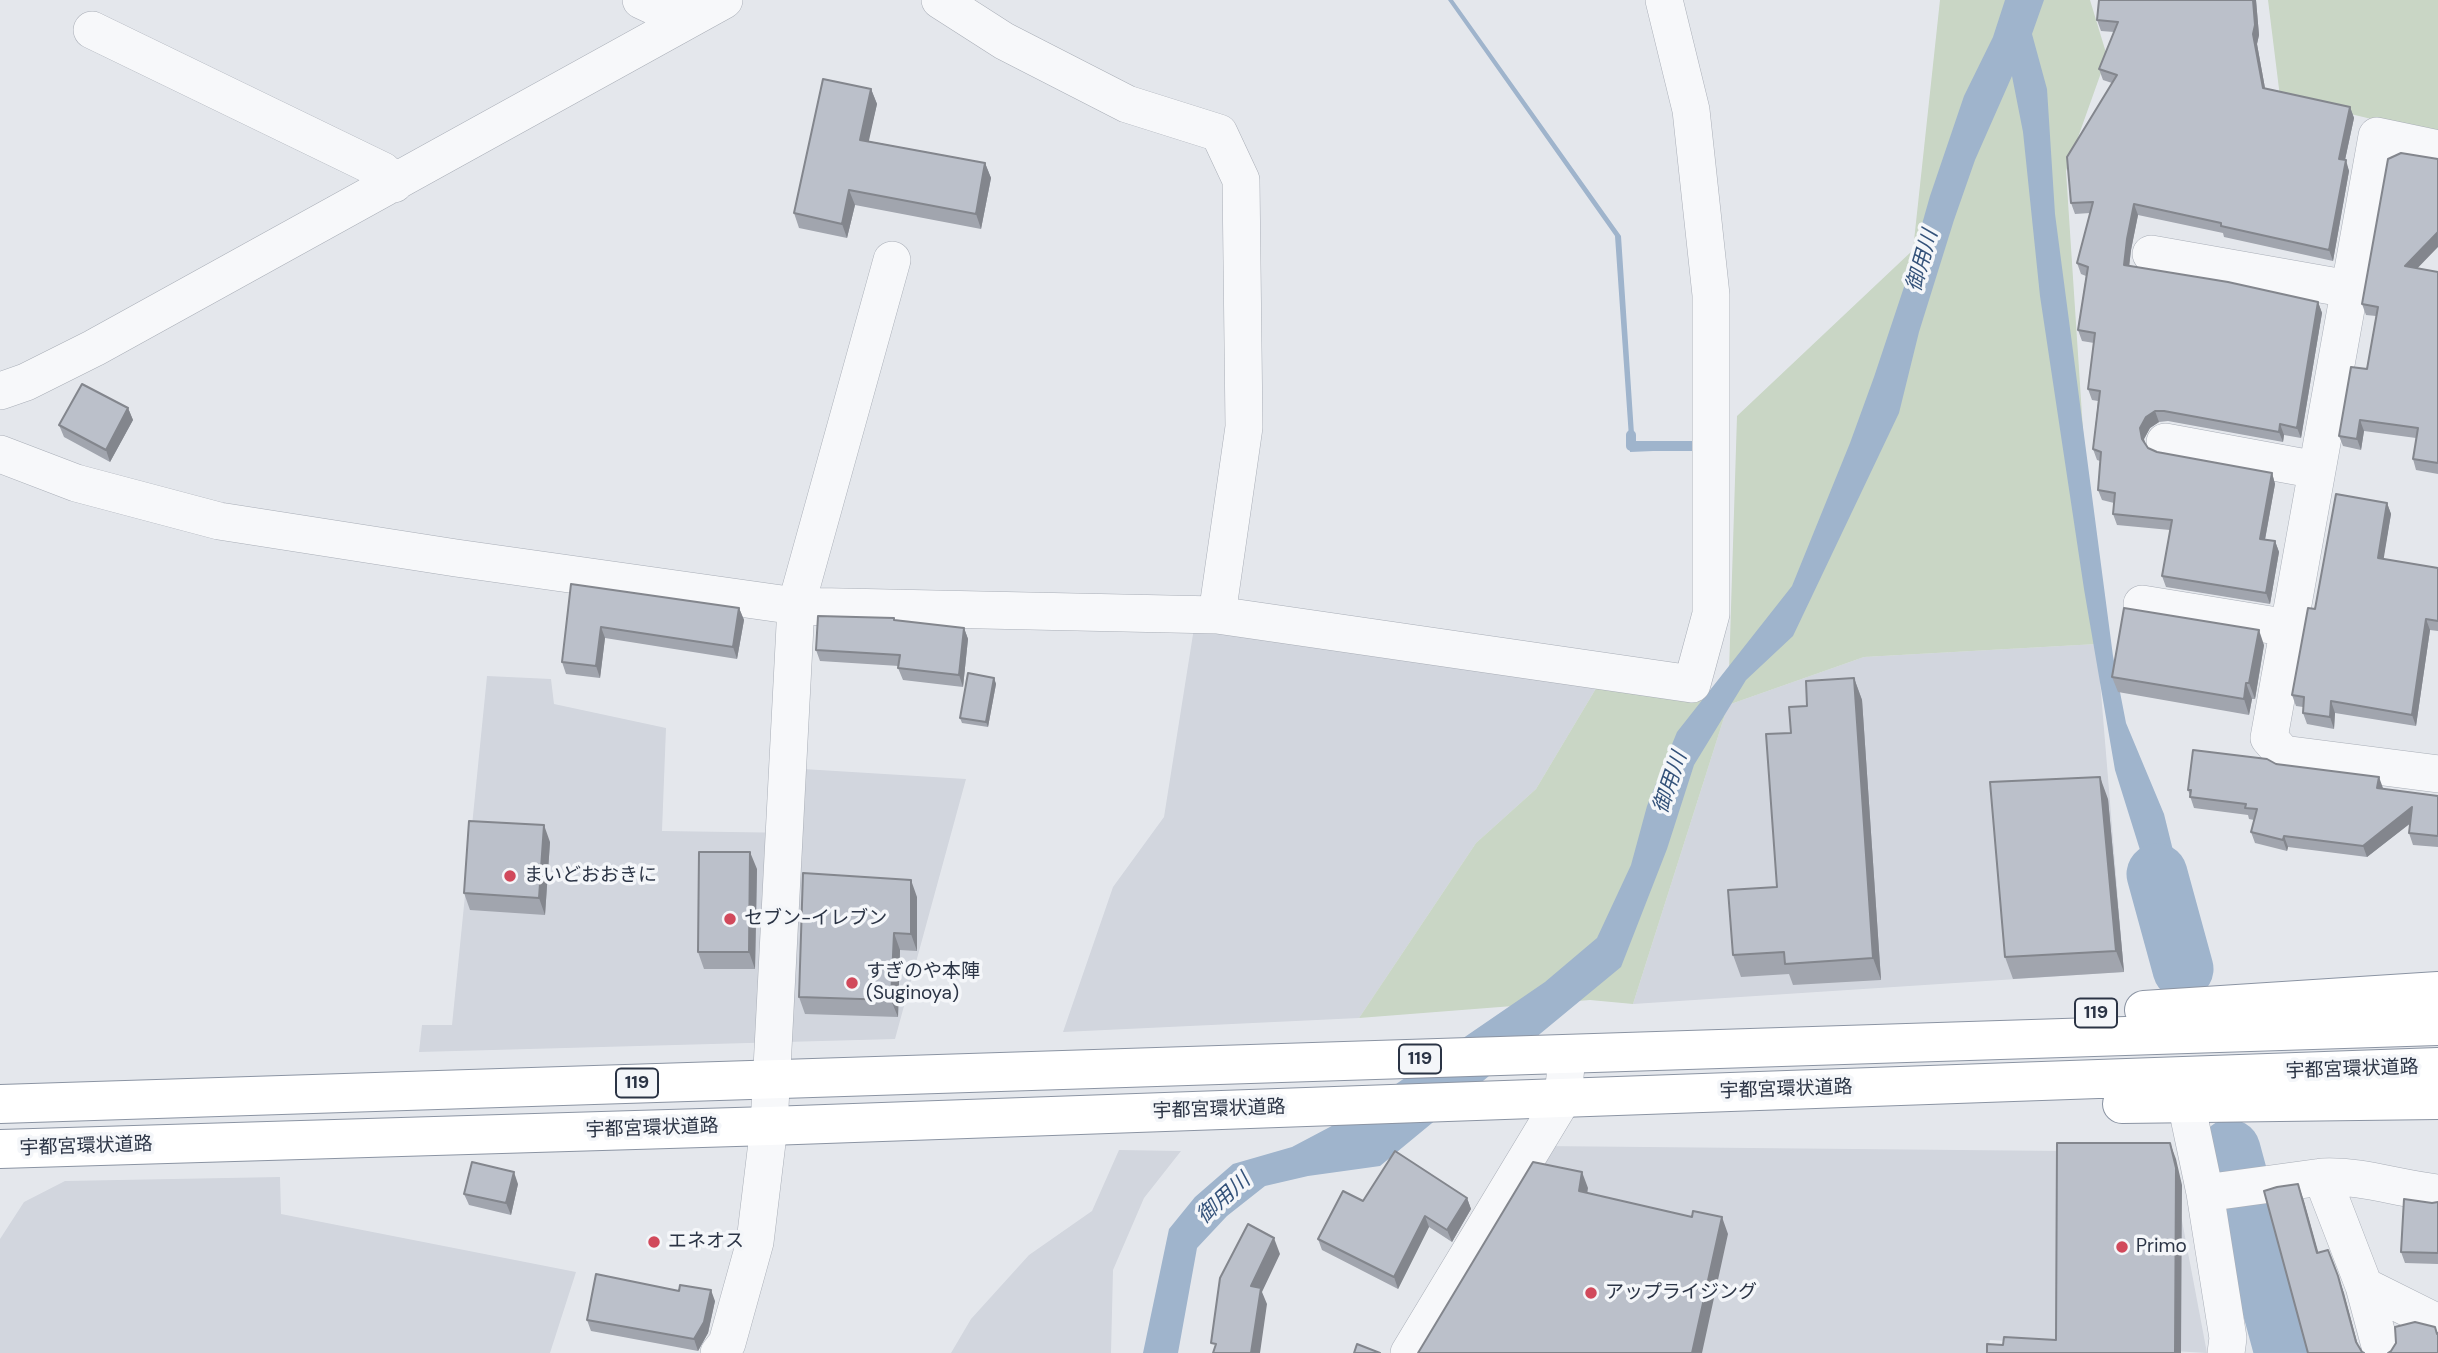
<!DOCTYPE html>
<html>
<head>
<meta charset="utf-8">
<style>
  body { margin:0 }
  canvas { display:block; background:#e4e7ec }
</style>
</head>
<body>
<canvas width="2438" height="1353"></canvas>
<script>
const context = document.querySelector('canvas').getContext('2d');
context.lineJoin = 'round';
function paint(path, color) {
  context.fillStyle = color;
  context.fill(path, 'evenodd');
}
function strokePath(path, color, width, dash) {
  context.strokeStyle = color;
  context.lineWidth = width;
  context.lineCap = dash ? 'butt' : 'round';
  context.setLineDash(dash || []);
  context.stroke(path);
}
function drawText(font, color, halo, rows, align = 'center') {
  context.font = font + ' "DM Sans","Noto Sans JP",sans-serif';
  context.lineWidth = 7;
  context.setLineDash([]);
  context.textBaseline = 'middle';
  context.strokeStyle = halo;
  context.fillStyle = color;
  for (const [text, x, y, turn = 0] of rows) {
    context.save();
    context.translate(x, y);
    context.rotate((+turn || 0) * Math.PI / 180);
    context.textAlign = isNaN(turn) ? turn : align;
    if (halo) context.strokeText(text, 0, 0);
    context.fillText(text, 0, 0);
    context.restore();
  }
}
paint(new Path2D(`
  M1194,628L1601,680L1536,789L1476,843L1359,1018L1063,1032L1113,887L1164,817Z
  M2097,644L2124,972L1633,1004L1728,705L1864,657Z
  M487,676L551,679L554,704L666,728L662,831L799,833L803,769L966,779L895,1039L419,1052L422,1025H452Z
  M1542,1146L2169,1152L2207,1353L1990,1340L1987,1353H1419Z
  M1119,1150L1181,1151L1144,1198L1113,1270L1111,1353H951L971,1319L1029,1255L1092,1211Z
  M280,1177L281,1214L576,1272L550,1353H0V1239L24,1202L65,1181Z`), '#d2d6de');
paint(new Path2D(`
  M1940,0H2090L2107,56L2066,171L2097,644L1864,657L1728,705L1633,1004L1590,1000L1359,1018L1476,843L1536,789L1601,680L1704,696L1728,704L1737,416L1913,250Z
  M2268,0H2438V135L2280,97Z`), '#c9d6c5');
paint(new Path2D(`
  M1448,0H1453L1621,236L1635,449L1704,444L1698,615L1700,449L1630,452L1615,236Z
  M2005,0H2044L2032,34L2047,89L2055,214L2113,656L2126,723L2164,814L2199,956L2163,957L2140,850L2115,770L2084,589L2040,296L2023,132L2012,76L1975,160L1954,220L1919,332L1899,413L1793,636L1746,680L1694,765L1667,849L1621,967L1380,1166L1308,1176L1265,1186L1227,1216L1197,1248L1178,1353H1143L1169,1229L1195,1197L1233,1164L1292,1147L1345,1119L1545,982L1597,938L1631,865L1647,806L1677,732L1792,586L1850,443L1874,377L1905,284L1930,196L1964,96L1993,37Z
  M2219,1155H2252L2261,1203L2304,1353H2270Z`), '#9fb4cc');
strokePath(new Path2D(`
  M1631,435V446H1693`), '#9fb4cc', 10);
strokePath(new Path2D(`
  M2157,874L2183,969
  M2230,1150L2285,1353`), '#9fb4cc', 61);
const street = new Path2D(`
  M641,0L686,21
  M940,0L1004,41L1127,104L1219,133L1241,180L1244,427L1217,615
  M92,30L383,171L394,184
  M2438,149L2377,136L2269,738L2283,754L2438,774
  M2151,254L2349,289
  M0,391L26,382L94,348L724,0
  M2165,442L2317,470
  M0,454L76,483L219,521L456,558L796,606L1217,615L1692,684L1711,614V295L1691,110L1664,0
  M2142,604L2289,628
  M2186,1103L2205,1193L2322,1177L2364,1286L2438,1323
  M2322,1177C2361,1175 2399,1189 2438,1193
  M2205,1193L2228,1338L2226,1353
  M2364,1286L2382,1353
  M719,1353L727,1343L755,1242L769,1126L796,606L892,260
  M1409,1353L1563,1098L1567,1055`);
const highway = new Path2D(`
  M2144,1010L2438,991
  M0,1104L2438,1026
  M2122,1104L2438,1100
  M0,1149L769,1126L2438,1067`);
strokePath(street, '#a9aeb7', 38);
strokePath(highway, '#8b94a3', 40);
strokePath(street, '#f7f8fa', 37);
strokePath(highway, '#fff', 38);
paint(new Path2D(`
  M2099,0H2256L2259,35L2257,44L2265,88L2350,107L2354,118L2345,160L2349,171L2333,261L2224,237L2223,233L2138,215L2131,250L2129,266L2318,302L2322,313L2301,438L2284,435L2283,442L2168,421L2159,422L2150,428L2144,439L2145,443L2148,448L2157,452L2272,473L2275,484L2265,540L2275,541L2279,552L2270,604L2166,587L2162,576L2170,530L2117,525L2113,514L2114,503L2102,500L2098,490L2100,461L2097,460L2093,449L2098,401L2092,400L2088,389L2094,343L2082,341L2078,330L2086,276L2081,274L2077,263L2090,213L2075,214L2071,203L2112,83L2103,80L2099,69L2114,32L2101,31L2097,20Z
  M871,89L877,104L868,141L985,163L991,178L981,229L855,205L847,238L799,228L794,213Z
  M2417,268L2438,272V474L2416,470L2413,459L2416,438L2364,431L2361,450L2343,446L2339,436L2367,369L2376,316L2366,315L2362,304Z
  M128,408L133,420L110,462L64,437L59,425Z
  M2387,503L2391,514L2383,559L2438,568V631L2430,630L2416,726L2335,713L2334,729L2307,724L2303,713V707L2296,706L2292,695L2315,609Z
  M571,584L739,608L744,620L737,659L605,638L600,678L566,674L562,662Z
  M894,618L895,620L964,628L968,639L963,687L903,680L898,668L899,666L820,661L816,650Z
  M2264,645L2255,699H2252L2249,715L2118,692L2112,677Z
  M994,678L996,684L988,727L962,723L960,718Z
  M1854,678L1862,700L1881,980L1793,985L1789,974L1741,977L1733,955L1777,887L1791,733L1807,706Z
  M2276,764L2383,789L2438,796V847L2413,845L2409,833L2410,823L2367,857L2288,847L2287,851L2255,843L2251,832L2254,820L2249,819L2248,815L2194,808L2188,790Z
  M2108,799L2124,972L2013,979L2005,957Z
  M550,842L545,915L470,910L464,893Z
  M757,869L755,969H704L698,952Z
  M917,897V951L900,950L898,1017L805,1014L799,997Z
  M518,1184L511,1215L469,1205L464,1194Z
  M1467,1198L1471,1209L1452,1242L1429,1227L1398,1289L1322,1250L1318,1239L1363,1201Z
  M2438,1202V1264L2405,1263L2401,1252L2432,1203Z
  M715,1301L708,1333L698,1351L591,1331L587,1320Z`), '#a1a5ae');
paint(new Path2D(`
  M2253,0H2256L2259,35L2257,44L2267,99L2263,88L2253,34Z
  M871,89L877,104L866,154L860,140Z
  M2350,107L2354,118L2343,169L2339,159Z
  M2346,160L2349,171L2333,261L2329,250Z
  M985,163L991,178L981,229L976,214Z
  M849,190L855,205L847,238L842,224Z
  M2134,204L2138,215L2131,250L2128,276L2124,265L2127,239Z
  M2438,232V247L2409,277L2405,266Z
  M2318,302L2322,313L2301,438L2297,428Z
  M128,408L133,420L110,462L106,450Z
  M2155,411L2159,422L2150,428L2144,439L2146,450L2142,439L2140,428L2146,417Z
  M2360,420L2364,431L2361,450L2357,439Z
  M2280,424L2284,435L2283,442L2279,432Z
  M2272,473L2275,484L2263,550L2260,539Z
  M2387,503L2391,514L2382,569L2378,558Z
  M2275,541L2279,552L2270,604L2266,593Z
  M739,608L744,620L737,659L733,647Z
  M2426,619L2430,630L2416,726L2412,715Z
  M601,627L605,638L600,678L596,666Z
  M964,628L968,639L963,687L959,675Z
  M2259,630L2264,645L2255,699L2249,683Z
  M994,678L996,684L988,727L986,722Z
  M1854,678L1862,700L1881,980L1873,958Z
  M2246,683L2252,699L2249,715L2244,699Z
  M2331,701L2335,713L2334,729L2330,717Z
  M2100,777L2108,799L2124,972L2116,951Z
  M2379,777L2383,788L2381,799L2377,788Z
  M2412,807L2416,819L2367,857L2363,846Z
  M544,825L550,842L545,915L539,898Z
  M2284,836L2288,847L2287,851L2283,840Z
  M750,852L757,869L755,969L749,952Z
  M911,880L917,897V951L911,934Z
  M894,933L900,950L898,1017L891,1000Z
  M2170,1143L2176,1159L2182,1185L2181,1353H2175Z
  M514,1172L518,1184L511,1215L506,1203Z
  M1582,1172L1588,1188L1585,1208L1579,1191Z
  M2298,1184L2304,1201L2323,1269L2317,1253Z
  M1467,1198L1471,1209L1452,1242L1447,1230Z
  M1425,1216L1429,1227L1398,1289L1394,1277Z
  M1722,1217L1728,1234L1702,1353H1692Z
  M1274,1238L1280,1254L1262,1292L1267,1304L1260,1353H1251V1286Z
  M2338,1276L2344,1293L2360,1353L2356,1342Z
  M711,1290L715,1301L708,1333L698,1351L694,1339Z`), '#83868d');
const building = new Path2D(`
  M2099,0H2253L2255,25L2253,34L2263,88L2350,107L2339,159L2346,160L2329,250L2221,226V223L2134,204L2127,239L2124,265L2228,282L2318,302L2297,428L2280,424L2279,432L2164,411H2155L2146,417L2140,428L2142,439L2148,448L2157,452L2272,473L2260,539L2275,541L2266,593L2162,576L2172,520L2113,514L2115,493L2098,490L2101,452L2093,449L2100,391L2088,389L2095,333L2078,330L2088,267L2077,263L2093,202L2071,203L2067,157L2117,75L2099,69L2118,22L2097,20Z
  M823,79L871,89L860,140L985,163L976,214L849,190L842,224L794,213Z
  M2401,153L2438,159V232L2405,266L2438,272V463L2413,459L2418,428L2360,420L2357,439L2339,436L2351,367L2367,369L2378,307L2362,304L2388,159Z
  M82,384L128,408L106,450L59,425Z
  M2336,494L2387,503L2378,558L2438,568V621L2426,619L2412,715L2331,701L2330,717L2303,713L2304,697L2292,695L2308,608L2315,609Z
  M571,584L739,608L733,647L601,627L596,666L562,662Z
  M2124,608L2259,630L2249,683H2246L2244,699L2112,677Z
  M818,616L894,618V620L964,628L959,675L898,668L900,655L816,650Z
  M968,673L994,678L986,722L960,718Z
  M1854,678L1873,958L1785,964L1784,952L1733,955L1728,890L1777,887L1766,734L1791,733L1789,707L1807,706L1806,681Z
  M2193,750L2267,759L2276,764L2379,777L2377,788L2438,796V836L2409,833L2412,807L2363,846L2284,836L2283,840L2251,832L2257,809L2245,808L2246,804L2190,797L2191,790H2188Z
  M2100,777L2116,951L2005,957L1990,782Z
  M469,821L544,825L539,898L464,893Z
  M699,852H750L749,952H698Z
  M803,873L911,880V934L894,933L891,1000L799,997Z
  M2057,1143H2170L2176,1168L2175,1353H1987V1344L2003,1345L2004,1337L2056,1340Z
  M1395,1151L1467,1198L1447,1230L1425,1216L1394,1277L1318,1239L1343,1191L1363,1201Z
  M472,1162L514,1172L506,1203L464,1194Z
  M1533,1162L1582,1172L1579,1191L1692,1217L1693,1211L1722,1217L1692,1353H1418Z
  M2298,1184L2317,1253L2328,1250L2338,1276L2356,1342L2362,1352L2364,1353H2308L2264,1191L2277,1187Z
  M2404,1199L2432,1203L2438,1202V1253L2401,1252Z
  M1248,1224L1274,1238L1251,1286L1261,1288L1251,1353H1213L1216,1344L1211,1343L1220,1278Z
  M596,1274L679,1291L680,1285L711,1290L704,1322L694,1339L587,1320Z
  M2415,1322L2435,1327L2437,1334L2438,1333V1353H2388L2391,1351L2396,1343L2395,1327Z
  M1357,1344L1380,1353H1354Z`);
paint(building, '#bbc0ca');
strokePath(building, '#83868d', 2);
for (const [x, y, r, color] of [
  [510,876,7,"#d1495b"],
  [730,919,7,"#d1495b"],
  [852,983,7,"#d1495b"],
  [654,1242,7,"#d1495b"],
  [2122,1247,7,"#d1495b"],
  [1591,1293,7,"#d1495b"]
]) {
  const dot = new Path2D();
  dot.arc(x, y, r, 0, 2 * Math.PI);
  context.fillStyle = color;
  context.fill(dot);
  strokePath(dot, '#f4f6f9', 2.5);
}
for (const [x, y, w] of [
  [2096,1013,42],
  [1420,1059,42],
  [637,1083,42]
]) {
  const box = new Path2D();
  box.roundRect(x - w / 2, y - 14.5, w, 29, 5);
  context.fillStyle = '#f4f6f9';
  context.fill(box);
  strokePath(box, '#2b3445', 2);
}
drawText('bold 18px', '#2b3445', null, [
  ["119",2096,1013],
  ["119",1420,1059],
  ["119",637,1083]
]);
drawText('19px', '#2b3445', '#f4f6f9', [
  ["まいどおおきに",524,876],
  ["セブン-イレブン",744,919],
  ["すぎのや本陣",866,972],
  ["(Suginoya)",866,994],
  ["エネオス",668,1242],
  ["Primo",2136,1247],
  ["アップライジング",1605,1293]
], 'left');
drawText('19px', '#2b3445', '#f4f6f9', [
  ["宇都宮環状道路",2352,1070,-2],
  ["宇都宮環状道路",1786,1090,-2],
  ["宇都宮環状道路",1219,1110,-2],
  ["宇都宮環状道路",652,1129,-2],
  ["宇都宮環状道路",86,1147,-2]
]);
drawText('italic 21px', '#34527a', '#f4f6f9', [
  ["御用川",1923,261,-74],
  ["御用川",1671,783,-71],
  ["御用川",1224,1199,-42]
]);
</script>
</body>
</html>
